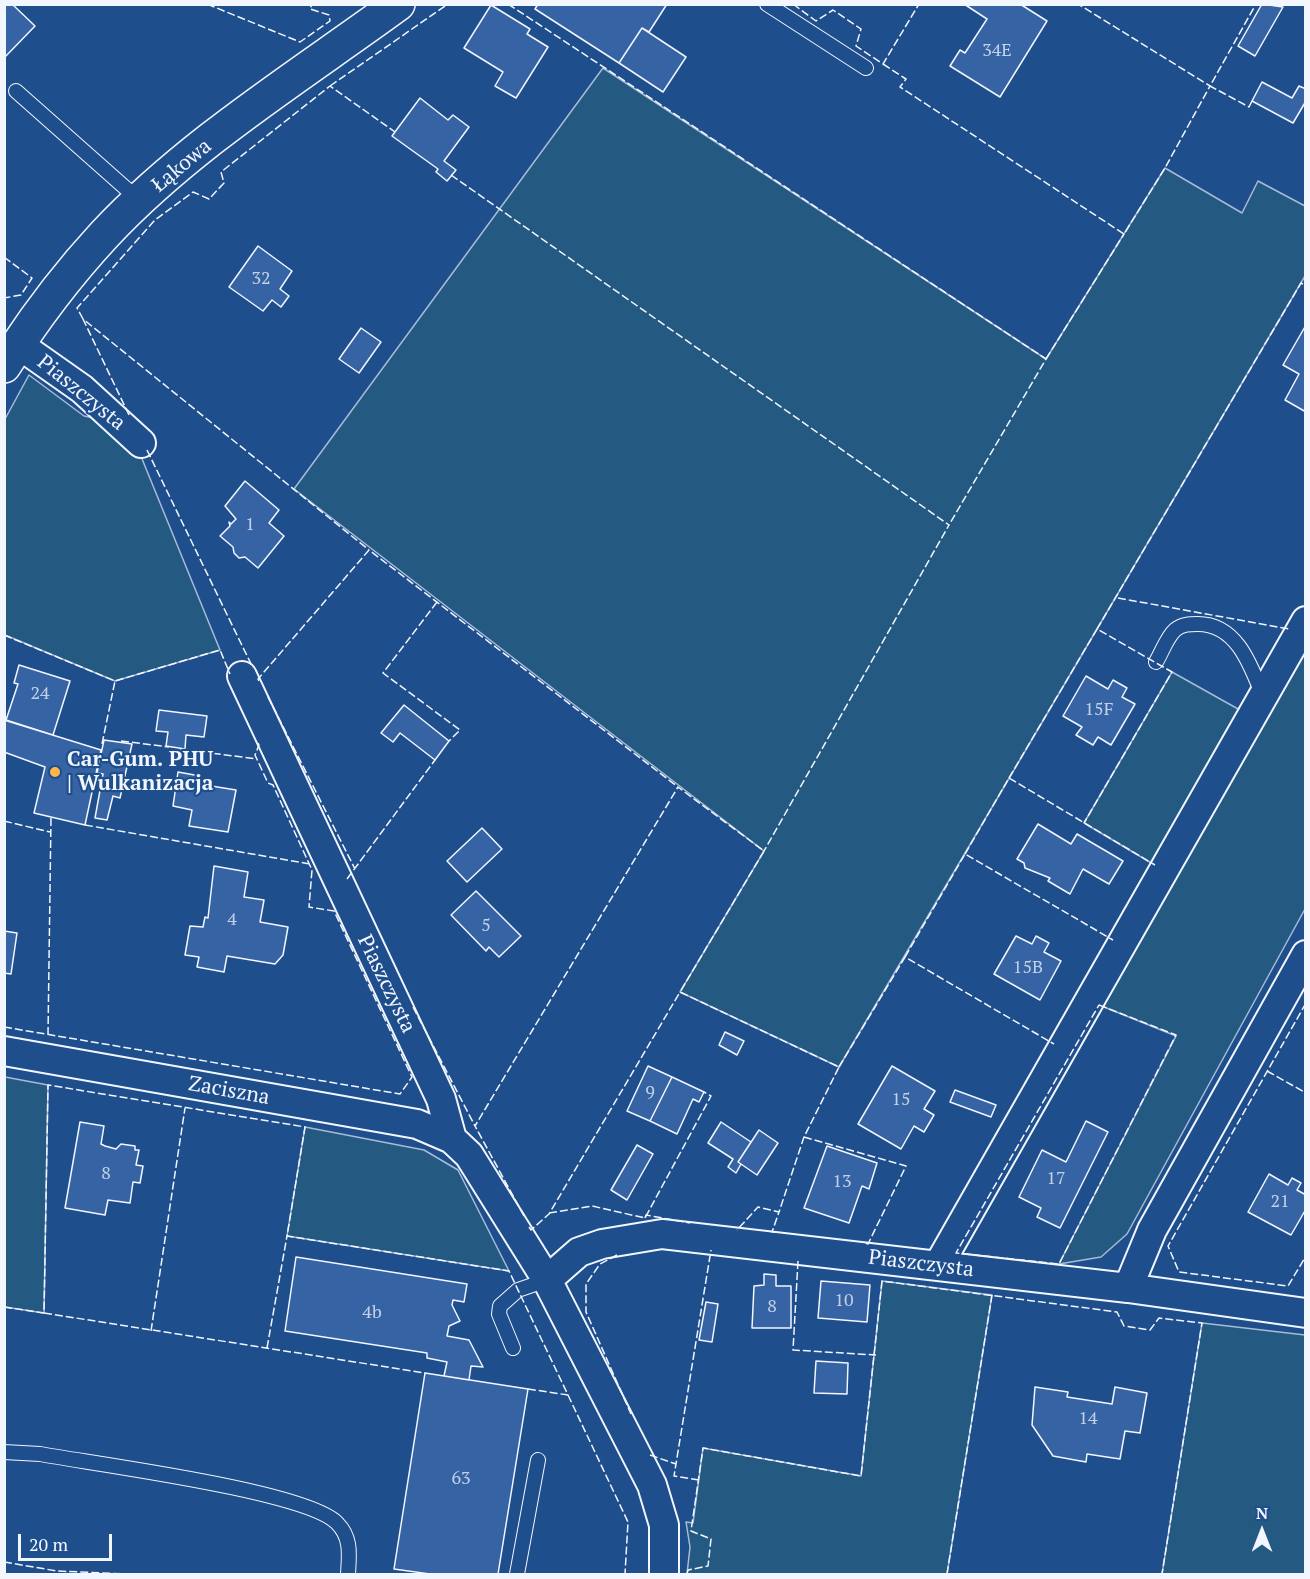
<!DOCTYPE html>
<html>
<head>
<meta charset="utf-8">
<style>
  body { margin:0 }
  #map { position:relative; width:1310px; height:1579px; overflow:hidden; background:#1f4e8c; font-family:"PT Serif",serif }
  canvas { display:block }
  .frame { position:absolute; inset:0; border:6px solid #f2f6ff; pointer-events:none }
  .north { position:absolute; left:1232px; top:1501px; width:60px; height:60px; -webkit-text-stroke:4px #1f4e8c; paint-order:stroke; rotate:0deg; font-size:16px; font-weight:700; line-height:24px; text-align:center; color:#f2f6ff }
  .north::after { content:''; display:block; margin:auto; width:21px; height:27px; background:#f2f6ff; clip-path:polygon(50% 0,100% 100%,50% 72%,0 100%) }
  .scale { position:absolute; left:18px; top:1534px; width:94px; height:27px; box-sizing:border-box; border:3px solid #f2f6ff; border-top:0; padding-left:8px; font-size:18px; line-height:21px; white-space:nowrap; color:#f2f6ff; -webkit-text-stroke:4px #1f4e8c; paint-order:stroke }
</style>
</head>
<body>
<div id="map">
<canvas width="1310" height="1579"></canvas>
<div class="frame"></div>
<div class="north">N</div>
<div class="scale">20 m</div>
</div>
<script>
const context = document.querySelector('canvas').getContext('2d');
context.lineJoin = 'round';
function paint(path, color) {
  context.fillStyle = color;
  context.fill(path, 'evenodd');
}
function strokePath(path, color, width, dash) {
  context.strokeStyle = color;
  context.lineWidth = width;
  context.lineCap = dash ? 'butt' : 'round';
  context.setLineDash(dash || []);
  context.stroke(path);
}
function drawText(font, color, halo, rows, align = 'center') {
  context.font = font + ' "PT Serif",serif';
  context.lineWidth = 4.5;
  context.setLineDash([]);
  context.textBaseline = 'middle';
  context.strokeStyle = halo;
  context.fillStyle = color;
  for (const [text, x, y, turn = 0] of rows) {
    context.save();
    context.translate(x, y);
    context.rotate((+turn || 0) * Math.PI / 180);
    context.textAlign = isNaN(turn) ? turn : align;
    if (halo) context.strokeText(text, 0, 0);
    context.fillText(text, 0, 0);
    context.restore();
  }
}
const green = new Path2D(`
  M603,68L1046,359L1165,168L1242,213L1258,181L1305,206V276L839,1067L680,992L764,851L294,489Z
  M29,375L84,416L110,421L138,449L220,650L115,681L5,635V419Z
  M1305,636V909L1127,1234L1101,1257L1059,1264L1176,1036L1099,1005Z
  M1172,672L1247,714L1158,867L1084,823Z
  M5,1077L48,1085L44,1313L5,1307Z
  M305,1127L424,1150L458,1170L509,1271L287,1236Z
  M882,1281L992,1295L947,1574H687L690,1547L686,1522L693,1523L703,1448L861,1476Z
  M1202,1323L1305,1335V1574H1162Z`);
paint(green, '#245a82');
strokePath(green, '#a8bbd7', 1.5);
const building = new Path2D(`
  M4,4H12L35,26L4,58Z
  M538,4H667L649,32L642,28L619,63L535,9Z
  M964,4H1020L1047,21L1000,97L950,66L960,50L965,53L987,19Z
  M1262,4L1283,7L1255,56L1238,46Z
  M491,5L530,29L527,34L548,47L516,98L495,86L503,72L464,48Z
  M642,28L686,57L663,92L619,63Z
  M1262,82L1292,98L1299,86L1306,89V101L1293,123L1252,101Z
  M420,98L448,120L453,115L469,127L444,161L456,170L447,181L436,172L438,169L392,136Z
  M258,246L292,271L280,289L289,296L281,307L272,300L263,311L229,287Z
  M1306,325V412L1285,400L1299,374L1283,365Z
  M361,328L381,342L359,373L339,359Z
  M245,481L279,510L269,523L284,536L258,568L245,557L239,558L234,553L233,547L220,536L230,526L229,522L231,524L236,519L225,506Z
  M19,665L70,681L53,735L6,720L18,684L14,683Z
  M1086,676L1108,689L1113,680L1127,688L1122,697L1135,704L1111,745L1098,737L1093,745L1076,735L1082,727L1063,716Z
  M404,705L449,741L435,760L400,733L393,742L381,733Z
  M159,710L207,716L204,737L186,735L185,749L166,746L168,732L156,731Z
  M4,720L101,750L85,825L34,813L45,767L4,752Z
  M104,740L132,744L120,798L113,796L107,820L95,818L103,774L97,773Z
  M178,772L200,776L199,784L236,790L228,832L189,826L192,810L173,806Z
  M1038,824L1071,844L1077,834L1123,861L1109,884L1083,869L1070,894L1048,881L1050,878L1025,868L1024,863L1017,859Z
  M482,828L502,849L467,882L447,861Z
  M214,866L248,872L244,897L264,900L260,922L288,927L283,955L275,964L227,956L224,972L197,967L199,957L185,955L190,926L203,927L205,917L208,918Z
  M476,891L521,936L499,957L489,947L486,951L451,915Z
  M4,931L17,933L11,974L4,973Z
  M1016,936L1032,944L1036,936L1049,943L1044,952L1061,961L1040,1000L994,974Z
  M725,1032L744,1041L737,1055L719,1045Z
  M648,1066L672,1077L650,1121L627,1111Z
  M892,1066L935,1091L924,1109L934,1115L924,1132L914,1126L901,1149L858,1124Z
  M672,1077L704,1092L699,1102L693,1099L677,1134L650,1121Z
  M955,1090L996,1105L991,1117L950,1102Z
  M1086,1121L1108,1132L1060,1228L1037,1217L1041,1208L1019,1197L1042,1150L1066,1162Z
  M80,1122L104,1126L101,1144L105,1146L116,1149L121,1144L135,1146V1150H139L136,1165L143,1166L140,1183L133,1182L130,1203L108,1200L105,1215L65,1208Z
  M721,1122L751,1142L738,1162L741,1164L736,1173L728,1167L733,1159L708,1143Z
  M759,1130L778,1143L757,1175L738,1162Z
  M637,1145L653,1154L627,1200L611,1190Z
  M827,1146L877,1163L869,1189L862,1186L849,1223L804,1208Z
  M1269,1174L1288,1185L1292,1178L1301,1183L1297,1190L1306,1195V1209L1291,1235L1248,1212Z
  M296,1257L467,1284L464,1302L453,1300L452,1305L460,1321L449,1326L447,1336L469,1340L483,1367L471,1366L469,1380L444,1376L447,1362L427,1358V1353L285,1331Z
  M764,1274L776,1275V1286H791V1328H752L754,1286L764,1285Z
  M821,1281L870,1285L867,1322L818,1318Z
  M706,1302L718,1304L712,1342L699,1340Z
  M816,1361L848,1363L847,1394L814,1393Z
  M425,1373L528,1389L498,1574H430L394,1569Z
  M1035,1387L1068,1392L1067,1397L1112,1404L1115,1387L1147,1393L1140,1433L1125,1431L1120,1459L1087,1454L1086,1462L1053,1456L1032,1425Z`);
paint(building, '#3563a3');
strokePath(building, '#f2f6ff', 1.5);
const service = new Path2D(`
  M767,4L866,68
  M16,91L139,200
  M1156,662C1162,652 1167,637 1175,630C1182,624 1190,624 1198,624C1237,624 1251,666 1263,696
  M513,1348L499,1314L500,1306L518,1290L547,1280
  M4,1452L40,1454C94,1464 306,1491 337,1523C352,1538 349,1555 348,1574
  M517,1574L538,1460`);
const minor = new Path2D(`
  M18,344L82,389L141,443
  M242,676L441,1099L452,1139L469,1155L547,1280L652,1485L664,1525V1574
  M4,1051L417,1124L452,1139
  M938,1266L1306,621
  M547,1280L579,1252L602,1244L662,1234L1128,1288L1306,1313
  M1128,1288L1152,1230L1306,955`);
const tertiary = new Path2D(`
  M4,366C33,320 67,275 104,235C188,145 298,77 398,4`);
strokePath(service, '#f2f6ff', 16);
strokePath(minor, '#f2f6ff', 32);
strokePath(tertiary, '#f2f6ff', 36);
strokePath(service, '#1f4e8c', 14);
strokePath(minor, '#1f4e8c', 28);
strokePath(tertiary, '#1f4e8c', 33);
strokePath(new Path2D(`
  M207,4L300,42L330,21L329,15L310,9L312,4
  M508,4L1046,359L949,525
  M793,4L816,21L833,10L861,29L856,46L883,64L919,4
  M883,64L906,79L900,87L1124,234L1165,168L1210,86L1078,4
  M330,86L448,4
  M1252,101L1249,107L1210,86L1256,4
  M451,175L949,525L764,851
  M4,257L32,278L21,295L4,298
  M83,319L77,308L155,220L193,192L209,199L224,183L221,172L330,86L395,132
  M1046,359L1124,234
  M129,415L83,319L369,550
  M147,450L253,668
  M1118,598L1289,629
  M437,602L383,673L460,730L449,741
  M1097,629L1301,283L1306,286
  M4,635L115,681L220,650L230,674
  M259,681L258,679L369,550L678,787
  M268,697L355,869
  M121,741L169,747
  M102,744L115,681
  M180,749L257,759
  M1009,778L1097,629L1172,672L1084,823
  M4,821L50,832
  M85,825L310,864
  M965,854L1009,778L1155,865
  M347,879L435,760
  M905,957L965,854L1113,940
  M1306,1003L1168,1246L1179,1272L1288,1286L1306,1256
  M1099,1005L1176,1035L1059,1264L956,1253Z
  M413,1007L475,1126
  M4,1027L400,1094L412,1077L334,911L309,907L312,870L273,785L268,783L255,755L259,745L257,741
  M48,1035L51,817
  M839,1067L905,957L1054,1044
  M1267,1071L1306,1093
  M804,1137L906,1166L868,1244L865,1243
  M549,1213L592,1206L645,1218L711,1096L704,1092
  M524,1216L475,1126L678,787L764,851L680,992
  M645,1218L646,1215L690,1223
  M529,1227L531,1230L549,1214L680,992L839,1067L804,1137L779,1212L758,1207L737,1230
  M776,1232H772L779,1212
  M617,1255L600,1264L586,1284V1312L631,1414
  M798,1261L793,1350L876,1355
  M4,1307L44,1313L48,1085L305,1127L287,1236L509,1271L568,1395L528,1389
  M44,1313L425,1373
  M151,1331L185,1108
  M267,1348L287,1236
  M568,1395L628,1522L625,1574
  M650,1455L676,1464
  M699,1480L674,1476L711,1250
  M4,1562L57,1571L127,1574
  M687,1574L688,1570L708,1566L711,1539L691,1531L703,1448L861,1476L882,1281L1117,1312L1124,1326L1150,1330L1159,1318L1202,1323L1162,1574
  M818,1574H823
  M947,1574L992,1295`), '#f2f6ff', 1.5, [8, 3]);
for (const [x, y, r, color] of [
  [55,772,6,"#ffb74d"]
]) {
  const dot = new Path2D();
  dot.arc(x, y, r, 0, 2 * Math.PI);
  context.fillStyle = color;
  context.fill(dot);
  strokePath(dot, '#1f4e8c', 2);
}
drawText('18px', '#c3d1e8', null, [
  ["34E",997,51],
  ["32",261,279],
  ["1",250,525],
  ["24",40,694],
  ["15F",1099,710],
  ["4",232,920],
  ["5",486,926],
  ["15B",1028,968],
  ["9",650,1093],
  ["15",901,1100],
  ["8",106,1174],
  ["17",1056,1179],
  ["13",842,1182],
  ["21",1280,1202],
  ["10",844,1301],
  ["8",772,1307],
  ["4b",372,1313],
  ["14",1088,1419],
  ["63",461,1479]
]);
drawText('21px', '#f2f6ff', '#1f4e8c', [
  ["Łąkowa",182,166,-40],
  ["Piaszczysta",81,393,39],
  ["Piaszczysta",386,984,64],
  ["Zaciszna",229,1091,10],
  ["Piaszczysta",921,1264,7]
]);
drawText('bold 21px', '#f2f6ff', '#1f4e8c', [
  ["Car-Gum. PHU",67,760],
  ["| Wulkanizacja",67,784]
], 'left');
</script>
</body>
</html>
